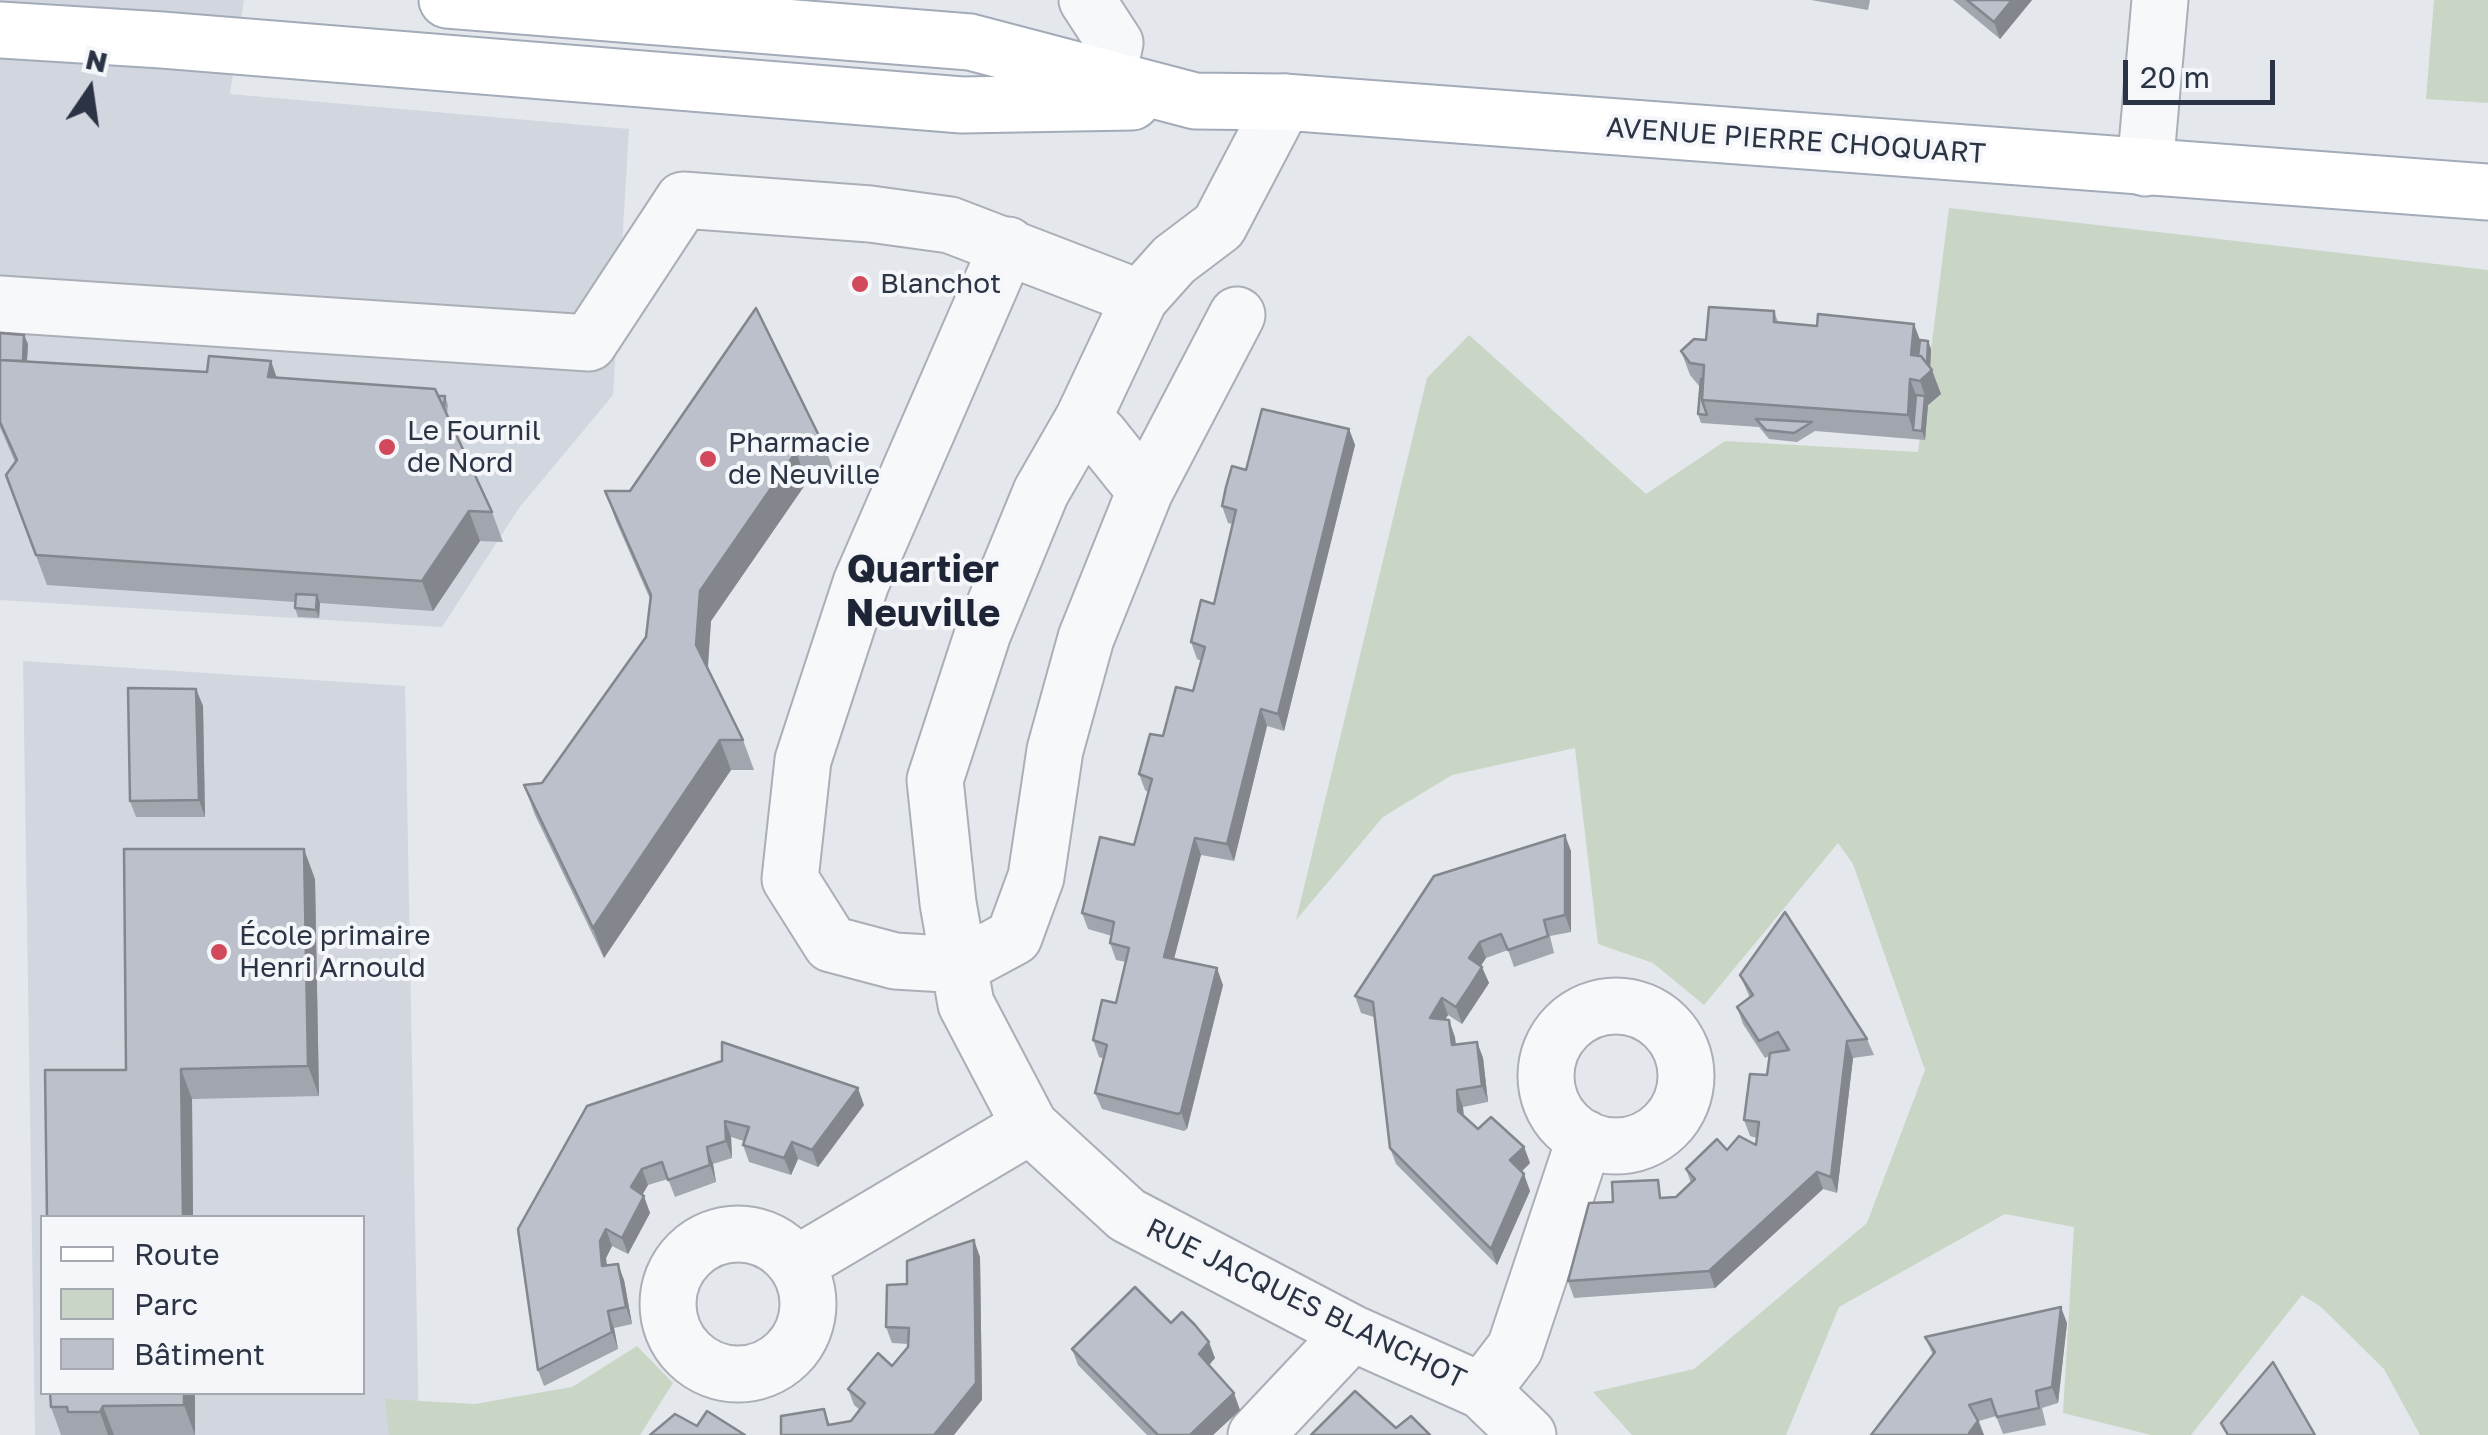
<!DOCTYPE html>
<html>
<head>
<meta charset="utf-8">
<style>
  body { margin:0 }
  #map { position:relative; width:2488px; height:1435px; overflow:hidden; background:#e4e7ec; font-family:"Golos Text",sans-serif }
  canvas { display:block }
  .legend { position:absolute; left:40px; top:1215px; width:325px; height:180px; box-sizing:border-box; background:#f4f6f9; border:2px solid #a4a8b1; margin:0; padding:12px 18px; list-style:none; font-size:30px; color:#2b3445 }
  .legend li { display:flex; align-items:center; gap:20px; height:50px }
  .legend b { width:50px; border:2px solid #a4a8b1 }
  .north { position:absolute; left:40px; top:40px; width:100px; height:100px; -webkit-text-stroke:8px #f4f6f9; paint-order:stroke; rotate:13deg; font-size:28px; font-weight:700; line-height:40px; text-align:center; color:#2b3445 }
  .north::after { content:''; display:block; margin:auto; width:35px; height:45px; background:#2b3445; clip-path:polygon(50% 0,100% 100%,50% 72%,0 100%) }
  .scale { position:absolute; left:2123px; top:60px; width:152px; height:45px; box-sizing:border-box; border:5px solid #2b3445; border-top:0; padding-left:12px; font-size:30px; line-height:35px; white-space:nowrap; color:#2b3445; -webkit-text-stroke:8px #f4f6f9; paint-order:stroke }
</style>
</head>
<body>
<div id="map">
<canvas width="2488" height="1435"></canvas>
<ul class="legend">
<li><b style="height:12px;background:#fff"></b>Route</li>
<li><b style="height:28px;background:#c9d6c5"></b>Parc</li>
<li><b style="height:28px;background:#bbc0ca"></b>Bâtiment</li>
</ul>
<div class="north">N</div>
<div class="scale">20 m</div>
</div>
<script>
const context = document.querySelector('canvas').getContext('2d');
context.lineJoin = 'round';
function paint(path, color) {
  context.fillStyle = color;
  context.fill(path, 'evenodd');
}
function strokePath(path, color, width, dash) {
  context.strokeStyle = color;
  context.lineWidth = width;
  context.lineCap = dash ? 'butt' : 'round';
  context.setLineDash(dash || []);
  context.stroke(path);
}
function drawText(font, color, halo, rows, align = 'center') {
  context.font = font + ' "Golos Text",sans-serif';
  context.lineWidth = 8;
  context.setLineDash([]);
  context.textBaseline = 'middle';
  context.strokeStyle = halo;
  context.fillStyle = color;
  for (const [text, x, y, turn = 0] of rows) {
    context.save();
    context.translate(x, y);
    context.rotate((+turn || 0) * Math.PI / 180);
    context.textAlign = isNaN(turn) ? turn : align;
    if (halo) context.strokeText(text, 0, 0);
    context.fillText(text, 0, 0);
    context.restore();
  }
}
paint(new Path2D(`
  M0,0H244L230,94L629,129L613,395L519,508L442,627L0,600Z
  M23,661L405,686L419,1435H35ZM42,1218H362V1392H42Z`), '#d2d6de');
paint(new Path2D(`
  M2434,0H2488V103L2426,99Z
  M1949,208L2488,270V1435H2420L2384,1369L2321,1307L2302,1295L2191,1435H2151L2063,1413L2074,1227L2005,1214L1839,1307L1786,1435H1632L1593,1392L1694,1369L1867,1223L1925,1070L1853,864L1838,843L1704,1005L1653,963L1598,944L1575,748L1452,775L1383,817L1296,920L1427,378L1469,335L1646,494L1725,441L1918,452Z
  M637,1346L673,1383L640,1435H389L385,1399L475,1404L572,1387Z`), '#c9d6c5');
const minor = new Path2D(`
  M1087,0L1115,43L1108,76
  M1284,102L1219,226L1174,260L1140,298L1083,419L1041,492L983,633L935,780L948,903L966,1004L1030,1126L1127,1215L1352,1333L1482,1391L1528,1435
  M2145,168L2160,0
  M1008,245L861,583L803,760L790,879L831,944L895,961L962,965L1014,937L1036,877L1055,750L1086,638L1145,491L1100,435L1083,419
  M0,304L589,343L683,200L870,214L950,225L1140,298
  M1145,491L1237,315
  M1546 1076a70 70 0 1 1 140 0a70 70 0 1 1-140 0Z
  M668 1304a70 70 0 1 1 140 0a70 70 0 1 1-140 0Z
  M797,1264L1030,1126
  M1482,1391L1515,1348L1585,1138
  M1256,1435L1352,1333`);
const major = new Path2D(`
  M447,0L970,42L1195,101L1284,102L2488,192
  M0,30L162,40L962,105L1132,102`);
strokePath(minor, '#a9aeb7', 59);
strokePath(major, '#a3abb8', 59);
strokePath(minor, '#f7f8fa', 55);
strokePath(major, '#fff', 55);
paint(new Path2D(`
  M1811,0H1870L1868,10Z
  M1953,0H2032L2000,39Z
  M756,308L826,450L837,480L807,482L711,621L708,669L743,740L754,770H731L604,958L535,815L524,785L542,783L646,637L650,599L616,521L605,491H630Z
  M1774,311L1778,322L1928,341L1931,349L1930,368L1941,394L1928,405L1925,440L1815,431L1797,442L1769,439L1759,427L1701,423L1698,414L1700,387L1690,375L1681,351Z
  M0,333L28,344L27,362L207,372L271,361L277,378L445,396L448,405L447,414L492,512L503,542L480,541L433,611L320,603L319,618L298,617L295,608V602L47,585L6,475L15,462L0,427Z
  M1349,429L1355,445L1284,731L1267,726L1234,861L1201,855L1174,959L1223,985L1187,1129L1184,1131L1102,1109L1095,1093L1104,1059L1099,1057L1093,1040L1116,1003L1126,962L1116,960L1110,943L1112,936L1088,929L1082,913L1134,845L1148,792L1145,790L1139,774L1193,691L1201,661L1197,659L1191,642L1214,604L1232,524L1228,523L1222,506L1246,470Z
  M196,689L203,706L205,817H136L130,801Z
  M1571,851V932L1550,936L1554,953L1514,967L1508,950L1486,958L1481,966L1489,983L1462,1024L1448,1015L1445,1020H1449L1456,1045L1477,1042L1483,1058L1488,1102L1463,1107L1464,1116L1478,1129L1524,1147L1530,1163L1521,1172L1530,1191L1497,1265L1396,1164L1390,1148L1374,1017L1361,1013L1355,996Z
  M315,879L319,1096L192,1099L193,1218H47L126,1070Z
  M1740,975L1867,1039L1874,1055L1853,1058L1837,1193L1823,1189L1715,1288L1574,1298L1568,1281L1664,1198L1676,1197L1691,1183L1686,1169L1727,1150L1756,1145L1757,1138L1750,1136L1744,1120L1767,1075L1769,1056L1765,1058L1743,1024L1737,1007L1750,998Z
  M864,1105L818,1167L798,1159L791,1175L749,1162L743,1145L744,1141L731,1137L732,1158L713,1164L716,1182L675,1197L668,1179L648,1185L642,1195L650,1213L628,1254L612,1246L606,1258L607,1265L624,1280L632,1324L614,1328L618,1349L544,1386L538,1370L587,1106Z
  M980,1257L982,1400L781,1435L824,1409L830,1425L851,1421L860,1410L854,1405L848,1389L892,1366L908,1347V1344L892,1343L886,1327L907,1284Z
  M1171,1323L1215,1358L1209,1365L1240,1410L1213,1435H1147L1078,1365L1072,1349Z
  M2067,1323L2058,1403L2042,1408L2046,1425L2003,1434L1996,1416L1979,1421L1984,1435H1871L1933,1355L1925,1337Z
  M50,1392H195V1435H61L51,1407Z`), '#a1a5ae');
paint(new Path2D(`
  M2012,0H2032L2000,39L1994,22Z
  M1914,324L1923,348L1921,371L1911,355Z
  M24,335L28,344L25,391L22,383Z
  M1928,341L1931,349L1930,372L1932,370L1941,394L1928,405L1925,440L1922,431L1925,396L1920,381L1926,372Z
  M271,361L281,391L268,377Z
  M1910,379L1919,403L1913,430L1908,415Z
  M1349,429L1355,445L1284,731L1278,714Z
  M796,452L807,482L711,621L707,675L696,645L700,591Z
  M469,511L480,541L433,611L422,581Z
  M317,595L320,603L319,618L316,610Z
  M196,689L203,706L205,817L199,800Z
  M1261,709L1267,726L1234,861L1227,844Z
  M720,740L731,770L604,958L593,928Z
  M1565,835L1571,851V932L1565,915Z
  M1195,838L1201,855L1170,974L1164,957Z
  M304,849L315,879L319,1096L308,1066Z
  M1480,942L1486,958L1475,974L1469,958Z
  M1482,967L1489,983L1462,1024L1456,1007Z
  M1217,968L1223,985L1187,1129L1181,1112Z
  M1442,998L1448,1015L1436,1034L1430,1018Z
  M1449,1020L1455,1037L1458,1062L1452,1045Z
  M1847,1041L1853,1058L1837,1193L1831,1177Z
  M1477,1042L1483,1058L1488,1102L1482,1086Z
  M181,1069L192,1099L193,1218H183Z
  M858,1088L864,1105L818,1167L812,1150Z
  M1457,1090L1463,1107L1464,1127L1458,1111Z
  M725,1121L731,1137L732,1158L726,1141Z
  M792,1142L798,1159L791,1175L784,1158Z
  M707,1147L713,1164L716,1182L710,1165Z
  M1524,1147L1530,1163L1516,1177L1510,1160Z
  M642,1169L648,1185L637,1204L631,1187Z
  M1817,1172L1823,1189L1715,1288L1709,1271Z
  M1524,1174L1530,1191L1497,1265L1491,1249Z
  M644,1196L650,1213L628,1254L622,1238Z
  M606,1229L612,1246L606,1258L608,1282L602,1266L600,1241Z
  M974,1240L980,1257L982,1400L954,1435H934Z
  M618,1264L624,1280L632,1324L626,1307Z
  M2061,1307L2067,1323L2058,1403L2052,1387Z
  M608,1311L614,1328L618,1349L612,1332Z
  M1209,1342L1215,1358L1205,1370L1199,1354Z
  M184,1392H195V1435L184,1405Z
  M1234,1393L1240,1410L1213,1435H1190Z
  M103,1406L114,1435H108L100,1412Z
  M1978,1421L1984,1435H1970L1969,1433Z`), '#83868d');
const building = new Path2D(`
  M1967,0H2012L1994,22Z
  M1709,307L1774,311V322L1817,326L1818,314L1914,324L1911,355L1921,356L1932,370L1920,381L1910,379L1908,415L1702,400L1704,365L1690,363L1681,351L1694,339L1706,340Z
  M756,308L826,450L796,452L700,591L696,645L743,740H720L593,928L524,785L542,783L646,637L651,595L605,491H630Z
  M0,333L24,335L23,361L0,360Z
  M1920,340L1928,341L1927,364L1921,356H1918Z
  M209,356L271,361L268,377L435,389L492,512L469,511L422,581L36,555L6,475L17,460L0,422V360L207,372Z
  M1701,379H1703L1702,400L1707,415L1698,414Z
  M1916,395L1925,396L1922,431L1913,430Z
  M438,396H445L444,407Z
  M1262,409L1349,429L1278,714L1261,709L1227,844L1195,838L1164,957L1217,968L1181,1112L1178,1114L1095,1093L1107,1045L1093,1040L1102,1000L1116,1003L1129,948L1110,943L1114,922L1082,913L1100,837L1134,845L1152,779L1139,774L1150,734L1163,736L1176,687L1193,691L1205,647L1191,642L1201,600L1214,604L1236,510L1222,506L1226,487L1232,466L1246,470Z
  M1756,419L1812,422L1794,433L1766,430Z
  M296,594L317,595L316,610L295,608Z
  M128,688L196,689L199,800L130,801Z
  M1565,835V915L1544,920L1548,936L1508,950L1501,934L1480,942L1469,958L1482,967L1470,986L1456,1007L1442,998L1430,1018L1449,1020L1452,1045L1477,1042L1482,1086L1457,1090L1458,1111L1478,1129L1491,1117L1524,1147L1510,1160L1524,1174L1491,1249L1390,1148L1373,1002L1355,996L1434,876Z
  M124,849H304L308,1066L181,1069L183,1218H47L45,1070H126Z
  M1785,912L1867,1039L1847,1041L1831,1177L1817,1172L1709,1271L1568,1281L1589,1203L1613,1202L1612,1182L1658,1180L1660,1198L1676,1197L1695,1179L1686,1169L1717,1139L1727,1150L1739,1136L1756,1145L1759,1122L1744,1120L1750,1074L1767,1075L1770,1053L1789,1050L1778,1032L1759,1041L1737,1007L1753,995L1740,975Z
  M722,1042L858,1088L812,1150L792,1142L784,1158L743,1145L749,1127L725,1121L726,1141L707,1147L710,1165L668,1180L662,1162L642,1169L631,1187L644,1196L622,1238L606,1229L600,1241L602,1266L618,1264L626,1307L608,1311L612,1332L538,1370L518,1229L587,1106L722,1061Z
  M974,1240L976,1383L934,1435H781V1416L824,1409L828,1425L851,1421L865,1403L848,1389L878,1353L892,1366L908,1347L909,1328L886,1327L887,1285L907,1284V1261Z
  M1135,1287L1171,1323L1182,1312L1195,1325L1209,1342L1199,1354L1234,1393L1190,1435H1158L1072,1349Z
  M2061,1307L2052,1387L2036,1391L2039,1408L1997,1417L1991,1399L1969,1405L1978,1421L1969,1433L1971,1435H1871L1935,1352L1925,1337Z
  M2273,1362L2315,1435H2228L2221,1423Z
  M1355,1391L1396,1428L1411,1416L1430,1435H1311Z
  M50,1392H184V1405L103,1406L100,1412H68L67,1407H51Z
  M707,1411L745,1435H650L675,1414L697,1426Z`);
paint(building, '#bbc0ca');
strokePath(building, '#83868d', 2.5);
for (const [x, y, r, color] of [
  [860,284,10,"#d1495b"],
  [387,447,10,"#d1495b"],
  [708,459,10,"#d1495b"],
  [219,952,10,"#d1495b"]
]) {
  const dot = new Path2D();
  dot.arc(x, y, r, 0, 2 * Math.PI);
  context.fillStyle = color;
  context.fill(dot);
  strokePath(dot, '#f4f6f9', 4);
}
drawText('28px', '#2b3445', '#f4f6f9', [
  ["AVENUE PIERRE CHOQUART",1796,141,4],
  ["RUE JACQUES BLANCHOT",1306,1304,26]
]);
drawText('28px', '#2b3445', '#f4f6f9', [
  ["Blanchot",880,284],
  ["Le Fournil",407,431],
  ["de Nord",407,463],
  ["Pharmacie",728,443],
  ["de Neuville",728,475],
  ["École primaire",239,936],
  ["Henri Arnould",239,968]
], 'left');
drawText('bold 38px', '#1d2536', '#f4f6f9', [
  ["Quartier",923,570],
  ["Neuville",923,614]
]);
</script>
</body>
</html>
